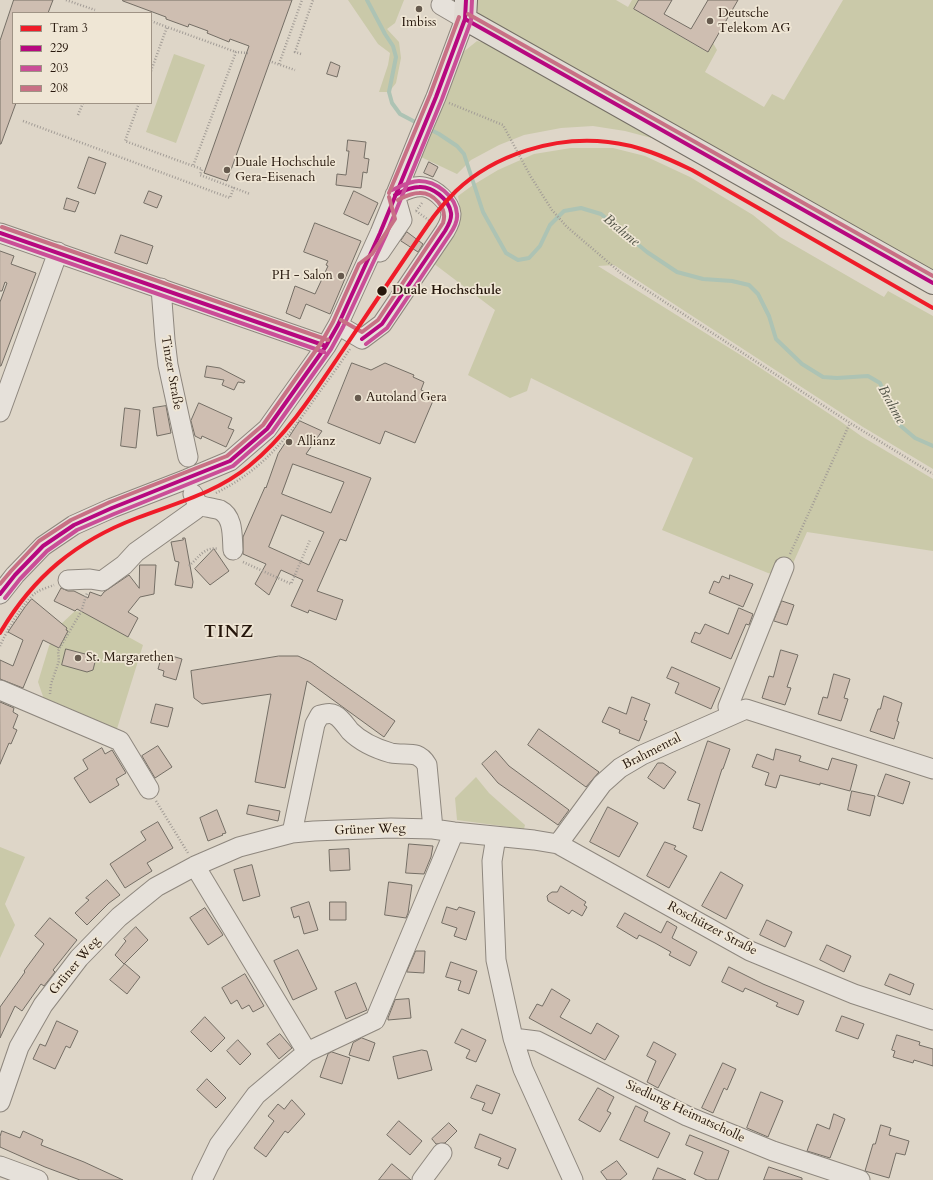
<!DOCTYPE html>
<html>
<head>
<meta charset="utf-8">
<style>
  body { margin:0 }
  #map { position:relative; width:933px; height:1180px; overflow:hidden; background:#ded6c8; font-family:Cardo,serif }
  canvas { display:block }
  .legend { position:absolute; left:12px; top:12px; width:140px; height:92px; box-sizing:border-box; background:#efe6d5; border:1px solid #9f9385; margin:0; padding:5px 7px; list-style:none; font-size:12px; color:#26170c }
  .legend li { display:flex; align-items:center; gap:8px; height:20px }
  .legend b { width:20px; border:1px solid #9f9385 }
</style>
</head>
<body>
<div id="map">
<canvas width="933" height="1180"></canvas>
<ul class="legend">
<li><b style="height:5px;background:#ef1c29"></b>Tram 3</li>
<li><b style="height:5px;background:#b7087f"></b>229</li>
<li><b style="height:5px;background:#ca4e97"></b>203</li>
<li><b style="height:5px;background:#c87085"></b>208</li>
</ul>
</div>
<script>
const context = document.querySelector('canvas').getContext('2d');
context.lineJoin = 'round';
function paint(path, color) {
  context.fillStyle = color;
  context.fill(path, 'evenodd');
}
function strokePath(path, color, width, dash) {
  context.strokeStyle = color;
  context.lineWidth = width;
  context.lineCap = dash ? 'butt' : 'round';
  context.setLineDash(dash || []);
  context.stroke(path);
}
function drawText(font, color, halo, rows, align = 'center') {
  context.font = font + ' Cardo,serif';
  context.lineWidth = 3.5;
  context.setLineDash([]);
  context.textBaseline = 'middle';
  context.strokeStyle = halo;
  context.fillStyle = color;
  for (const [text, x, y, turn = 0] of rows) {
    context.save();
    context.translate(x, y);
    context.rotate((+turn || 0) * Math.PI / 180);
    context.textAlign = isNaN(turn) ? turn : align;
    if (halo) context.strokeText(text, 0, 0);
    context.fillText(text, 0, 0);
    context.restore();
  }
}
paint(new Path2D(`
  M348,0H404L395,23L387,29L399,42L401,58L396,83L389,92H379L388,65L390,53L378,44Z
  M474,0H616L628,7L632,0H639L634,9L707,52L713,43L717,50L705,72L764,107L772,94L784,100L843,0H933V275L480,16L476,8Z
  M477,41L494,45L667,142L625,131L593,126L561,128L524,135L499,145L471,160L457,174L421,157L443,106L457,63L462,53Z
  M174,54L205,65L176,143L146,132Z
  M571,148H613L645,156L690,177L753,215L780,237L884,297L888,291L933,316V469L863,427L614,265L598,266L747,359L840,421L861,436L933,479V551L807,532L786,579L768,573L662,530L693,458L531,378L527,391L510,398L468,375L495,310L433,263L450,239L461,215L458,196L473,185L498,170L534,154Z
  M75,611L83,612L143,645L116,732L46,705L38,682L49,646L60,625Z
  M476,777L489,793L525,825L524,829L457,820L455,798Z
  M0,847L25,857L5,904L15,925L0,958Z`), '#cac9a9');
strokePath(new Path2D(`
  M367,0L385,34L393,46L396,57L389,92L392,103L400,114L419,124
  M427,128L439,134L457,146L464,154L483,212L506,253L518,260L529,258L540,246L550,225L564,211L581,208L601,214L647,252L677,272L703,279L732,281L749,285L758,294L769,316L776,339L802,364L823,377L837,378L868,376L880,383L897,422L902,427L915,438L933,446`), '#adc3b4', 4);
const building = new Path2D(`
  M14,0H53L48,13H13V103H16L1,144H0V41Z
  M123,0H292L227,181L204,173L249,46L230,39L229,42L207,33L208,31L189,24L188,27L166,19V17L123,1Z
  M639,0H672L664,14L691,29L708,0H738L708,52L634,9Z
  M331,62L340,66L337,77L327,74Z
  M348,140L366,142L364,158L369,159L367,173L363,172L361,188L336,185L337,174L346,175L349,151H347Z
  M89,157L106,163L95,194L78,188Z
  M429,162L438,167L433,177L424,173Z
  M149,191L162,196L157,208L144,203Z
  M354,191L378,203L368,225L344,214Z
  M67,198L79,202L75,212L64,209Z
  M315,223L361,241L330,314L306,304L300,319L286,313L295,286L315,294L328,266L326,265L328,261L304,252Z
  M407,232L423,244L418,252L401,241Z
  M121,235L153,246L147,264L115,253Z
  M0,251L14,256L11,264L36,273L1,366H0V302L7,283L5,282L2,291H0Z
  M352,363L371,370L385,363L414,375L413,377L424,382L421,390L435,396L415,443L385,431L380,444L328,423Z
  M207,366L220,368L245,381L244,383L238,382L234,390L222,385L224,380L205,377Z
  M199,403L232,418L228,428L234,430L226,447L202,436L201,439L195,436L191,421Z
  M166,406L171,433L157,436L153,408Z
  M125,408L140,410L136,448L121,446Z
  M300,421L322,431L306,454L371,478L346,541L340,539L317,591L343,600L336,620L309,610L308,613L291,606L303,580L281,570L269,595L255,584L266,564L243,554V537L265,487L266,488L278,454ZM293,464L344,482L331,513L282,494ZM282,515L324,532L309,565L269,547Z
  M183,538H185L193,582L192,588L175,585L179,562L175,561L171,542L183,540Z
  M214,549L229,571L210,585L195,569Z
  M140,565H156L154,594L140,597L128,612L138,618L128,637L77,609L75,611L54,601L61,588L68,591H74L88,598L90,592L101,596L104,592L129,575L139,588Z
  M730,575L753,584L743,607L709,593L714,581L719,583L722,576L729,579Z
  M32,599L67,628L66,630L68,631L59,648L43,640L23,688L0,679V660L13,666L23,640L8,632L25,607Z
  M782,601L794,605L787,625L774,621Z
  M739,608L753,614L749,625L746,624L731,659L691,642L695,632L700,634L705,624L728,634Z
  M66,649L89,655L95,662L93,670L87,672L62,665Z
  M781,650L798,655L787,687L791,688L785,705L762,698L769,676L773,677Z
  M165,654L182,659L176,680L163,676L164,671L158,669L162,655H164Z
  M279,656H298L311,662L395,721L384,737L307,681L285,788L255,782L271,694L202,704L194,698L191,671Z
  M672,667L720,688L711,709L675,693L679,683L667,678Z
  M834,674L850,679L844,698L848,699L841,721L818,714L823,697L827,698Z
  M884,696L902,703L897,721L899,722L894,739L870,731L878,709H880Z
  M632,697L650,704L644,720L647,721L639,741L619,733L620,730L602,722L609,707L626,714Z
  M0,702L14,708L13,712L18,715L13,728L17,730L11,744L9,743L0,764Z
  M156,704L173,708L168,727L151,723Z
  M539,729L599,772L586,787L528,745Z
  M708,741L730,749L723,769H722L702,831L693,828L700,804L688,800Z
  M158,746L172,767L155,778L142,756Z
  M102,748L105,754L112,750L126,773L116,779L119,785L90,803L74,778L88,769L83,760Z
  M776,749L801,756L799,761L828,770L832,758L857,765L850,791L820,783V785L780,775L776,788L765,785L769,773L752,767L757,754L773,760Z
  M496,751L509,766L569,810L558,825L498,783L482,764Z
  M658,763H663L676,772L664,789L648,778Z
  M886,774L910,782L903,804L878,796Z
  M852,791L875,796L870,816L848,810Z
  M249,805L280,811L278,821L247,814Z
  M608,807L638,823L619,857L590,842Z
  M217,810L226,833L222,834L223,835L208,841L200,818Z
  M158,822L173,848L147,863L152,871L125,888L110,864L146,840L141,832Z
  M665,842L676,846L674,849L687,856L669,888L647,876Z
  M409,844L433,846L431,857L424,874L406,873Z
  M349,849L350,870L330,871L329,850Z
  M252,865L260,896L243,901L234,870Z
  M721,872L743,885L726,919L702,906Z
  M107,880L120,895L109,903L87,925L75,913L89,900L86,898Z
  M389,882L412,885L408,913L406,918L385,915Z
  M561,886L586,902L584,905L587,907L582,916L572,910L569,914L548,901L547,896L549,894L552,892H557Z
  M309,902L318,930L304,934L299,916L294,918L291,908Z
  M330,902H346V920H330Z
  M447,907L457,910L459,907L475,912L466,940L454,936L457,928L442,923Z
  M205,908L223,935L208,945L190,918Z
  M625,913L661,933L667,921L677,927L672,938L697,952L690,966L669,955L671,952L655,943L639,935L637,939L617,927Z
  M50,918L77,940L53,970L55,972L44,986L41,984L22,1011L15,1006L0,1038V1007L25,972L24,971L44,944L35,936Z
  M767,920L792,932L785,947L760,935Z
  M136,927L148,940L124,964L115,955L126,941L124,939Z
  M827,945L851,956L844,972L820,960Z
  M298,950L317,989L293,1000L274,961Z
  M416,951H425L424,973L407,972Z
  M451,962L477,971L469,994L458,990L461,981L446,977Z
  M125,964L140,977L127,994L110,980Z
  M729,967L763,984L804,1001L798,1015L776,1006L778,1003L761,995L745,988L743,992L722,982Z
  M245,974L264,1006L253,1012L249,1005L242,1009L237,1000L231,1004L222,988Z
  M890,974L914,984L910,995L885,985Z
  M356,983L367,1010L346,1019L335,992Z
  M552,989L570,1000L560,1017L591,1034L597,1023L619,1036L605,1060L529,1018L537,1004L542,1006Z
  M409,999L411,1018L388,1020V1018L395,1000Z
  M842,1016L864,1024L858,1039L836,1031Z
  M205,1017L225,1038L211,1052L191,1032Z
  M57,1021L78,1031L70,1048L66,1046L55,1069L33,1059L40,1044L45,1046Z
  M462,1029L486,1040L476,1062L466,1058L470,1050L455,1043Z
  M280,1034L292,1048L279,1059L267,1044Z
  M897,1035L920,1042L919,1045L933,1049V1066L914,1060L913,1063L893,1057L895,1051L892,1050Z
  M362,1038L375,1043L369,1061L349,1055L353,1043Z
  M238,1040L251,1054L240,1065L227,1051Z
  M654,1042L676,1054L658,1088L647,1082L656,1061L647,1056Z
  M422,1050L427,1051L432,1070L398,1079L393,1057Z
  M332,1052L350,1058L342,1084L320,1077L328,1054Z
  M723,1063L736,1069L727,1090L724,1088L713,1113L702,1108Z
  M207,1079L226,1098L216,1108L197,1090Z
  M477,1085L500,1094L492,1114L482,1110L485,1103L471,1098Z
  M598,1088L614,1097L607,1111L611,1113L600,1132L579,1120Z
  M761,1092L783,1101L768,1137L747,1128Z
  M292,1100L305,1114L288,1133L285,1131L266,1157L254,1148L274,1121L268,1116L278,1104L284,1109Z
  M636,1106L648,1112L644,1121L670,1133L658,1158L620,1140Z
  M834,1114L845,1119L830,1158L807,1151L817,1124L829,1129Z
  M399,1121L422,1141L410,1155L387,1135Z
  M449,1123L457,1131L445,1143L436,1144L432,1139Z
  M881,1125L891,1128L889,1135L909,1141L905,1155L896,1153L889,1178L865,1171L873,1144H875Z
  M2,1131L20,1138L23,1131L43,1140L41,1145L84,1162L123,1180H80L45,1167L0,1147V1137Z
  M480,1134L516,1149L508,1169L498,1165L501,1158L475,1148Z
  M690,1135L729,1151L718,1180H707L694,1174L703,1152L686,1145Z
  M617,1161L627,1174L620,1180H607L601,1172Z
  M392,1164L411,1180H379Z
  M769,1167L802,1178V1180H764Z
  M658,1168L686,1180H653Z`);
paint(building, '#cebeb1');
strokePath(building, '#746e65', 1);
const minor = new Path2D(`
  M0,233L326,346
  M380,252L402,220L395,195
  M161,288L165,340L168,365L188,457
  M338,325L362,339L382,324L445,231C448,226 451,220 451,214C450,202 435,189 424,187C413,185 404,191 395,195
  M0,412L58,252
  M193,494L198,505C205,507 213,508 220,510C234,517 232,537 233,550
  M68,580L90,579L102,581L124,565L136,552L195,510L198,505
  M0,594L15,575L43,546L74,525L112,508L187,479L230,461L267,429L326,346L338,325L380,233L421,132L436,97L465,19L441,5
  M0,690L120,741L149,789
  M730,715L728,707L784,567
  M292,833L315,724L320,715C326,714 330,712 335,715C341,718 346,726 350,731C361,742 377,749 391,753C406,756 418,749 427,765L433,829
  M496,837L492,861L496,960L513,1038L523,1069L573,1180
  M558,844L602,784L620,768L642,755L746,709L933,769
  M195,866L307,1052
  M513,1038L537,1041L687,1116L773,1151L860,1180
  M0,1102L19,1047L43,1005L79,958L119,917L156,887L195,866L239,847L292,833L314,831L391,828L433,829L454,832L534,840L558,844L750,951L854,994L933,1020
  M0,1166L38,1180
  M202,1180L219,1145L256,1095L307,1052L375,1020L454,832
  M422,1180L442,1153`);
const major = new Path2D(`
  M466,0L465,19L933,283`);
strokePath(minor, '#8e877e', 21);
strokePath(major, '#746e65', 24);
strokePath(new Path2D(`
  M66,0L95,10
  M151,21L167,27
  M248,53L236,52L193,166L202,169L200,175L250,194
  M301,54L295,52L313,0
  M269,61L295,70
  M279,64L302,0
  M151,71L167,27L236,52
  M139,103L125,141L193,166
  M449,103L503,125L531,177L552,210L566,226L622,274L850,423L933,474
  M78,115L83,103
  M23,121L230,198L234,187
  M416,211L433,223
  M416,211L422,203
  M216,493C264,469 288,437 318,394C329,379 340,364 350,349
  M790,554L850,423
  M243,562L291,584L310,540
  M189,566C198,558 205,546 218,549
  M0,646C6,632 24,600 37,592C42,589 49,587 54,585
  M50,694L51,684L59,661L58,651L81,612L87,593
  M156,801L188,853`), '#a29c96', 2.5, [1, 2]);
strokePath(minor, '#e6e1da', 19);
strokePath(major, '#e1dcd4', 22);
strokePath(new Path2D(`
  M465,19L933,283
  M0,233L326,346
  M362,339L382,324L445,231C448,226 452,220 451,213C449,199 432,186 419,187C410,187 403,191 395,195
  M0,594L15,575L43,546L74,525L112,508L230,461L267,429L326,346L338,325L380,233L436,97L465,19L466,0`), '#b7087f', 4);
strokePath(new Path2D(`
  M0,239L324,352
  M366,344L387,328L450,234C454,228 458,221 457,214C456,196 436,181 419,181C410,181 401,186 392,190
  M5,598L20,579L47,551L77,530L114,514L233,466L272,432L331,349L343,327L386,235L442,99L471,21L472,0`), '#ca4e97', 4);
strokePath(new Path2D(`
  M468,14L933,276
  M389,193L430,95L459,17
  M2,227L328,340
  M341,320L362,332L378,320L443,223C448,208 433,192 419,193C411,193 404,197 398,200
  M0,584L11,571L39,541L71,520L110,502L227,456L263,425L321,343L333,322L359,264L372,254L395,219L389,197`), '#c87085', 4);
strokePath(new Path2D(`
  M0,633C33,577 76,541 137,518C176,503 216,493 249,466C288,434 314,393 341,353C370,310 398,268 427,226C435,214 445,202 456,191C495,154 555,136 608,142C638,145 665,157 692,170L933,308`), '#ef1c29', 4);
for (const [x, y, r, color] of [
  [419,9,4,"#665a4e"],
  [710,21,4,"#665a4e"],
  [227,170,4,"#665a4e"],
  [341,276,4,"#665a4e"],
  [382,291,5.5,"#26170c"],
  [358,398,4,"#665a4e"],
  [289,442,4,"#665a4e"],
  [78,658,4,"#665a4e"]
]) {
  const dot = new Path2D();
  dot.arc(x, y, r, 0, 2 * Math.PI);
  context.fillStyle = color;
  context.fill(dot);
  strokePath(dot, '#efe6d5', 1.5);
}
drawText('13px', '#26170c', '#efe6d5', [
  ["Deutsche",718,14],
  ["Telekom AG",718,29],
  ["Imbiss",419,23,"center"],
  ["Duale Hochschule",235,163],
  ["Gera-Eisenach",235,178],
  ["PH - Salon",333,276,"right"],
  ["Autoland Gera",366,398],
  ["Allianz",297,442],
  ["St. Margarethen",86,658]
], 'left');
drawText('bold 13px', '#26170c', '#efe6d5', [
  ["Duale Hochschule",392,291]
], 'left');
drawText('13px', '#26170c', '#efe6d5', [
  ["Tinzer Straße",171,373,80],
  ["Brahmental",652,752,-27],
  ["Grüner Weg",370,830,-2],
  ["Roschützer Straße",712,929,28],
  ["Grüner Weg",75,966,-50],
  ["Siedlung Heimatscholle",685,1112,25]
]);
drawText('italic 14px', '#4e5044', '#efe6d5', [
  ["Brahme",621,231,39],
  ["Brahme",891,405,61]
]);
context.letterSpacing = '1px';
drawText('bold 17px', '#26170c', '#efe6d5', [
  ["TINZ",229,633]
]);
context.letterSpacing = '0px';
</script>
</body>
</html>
